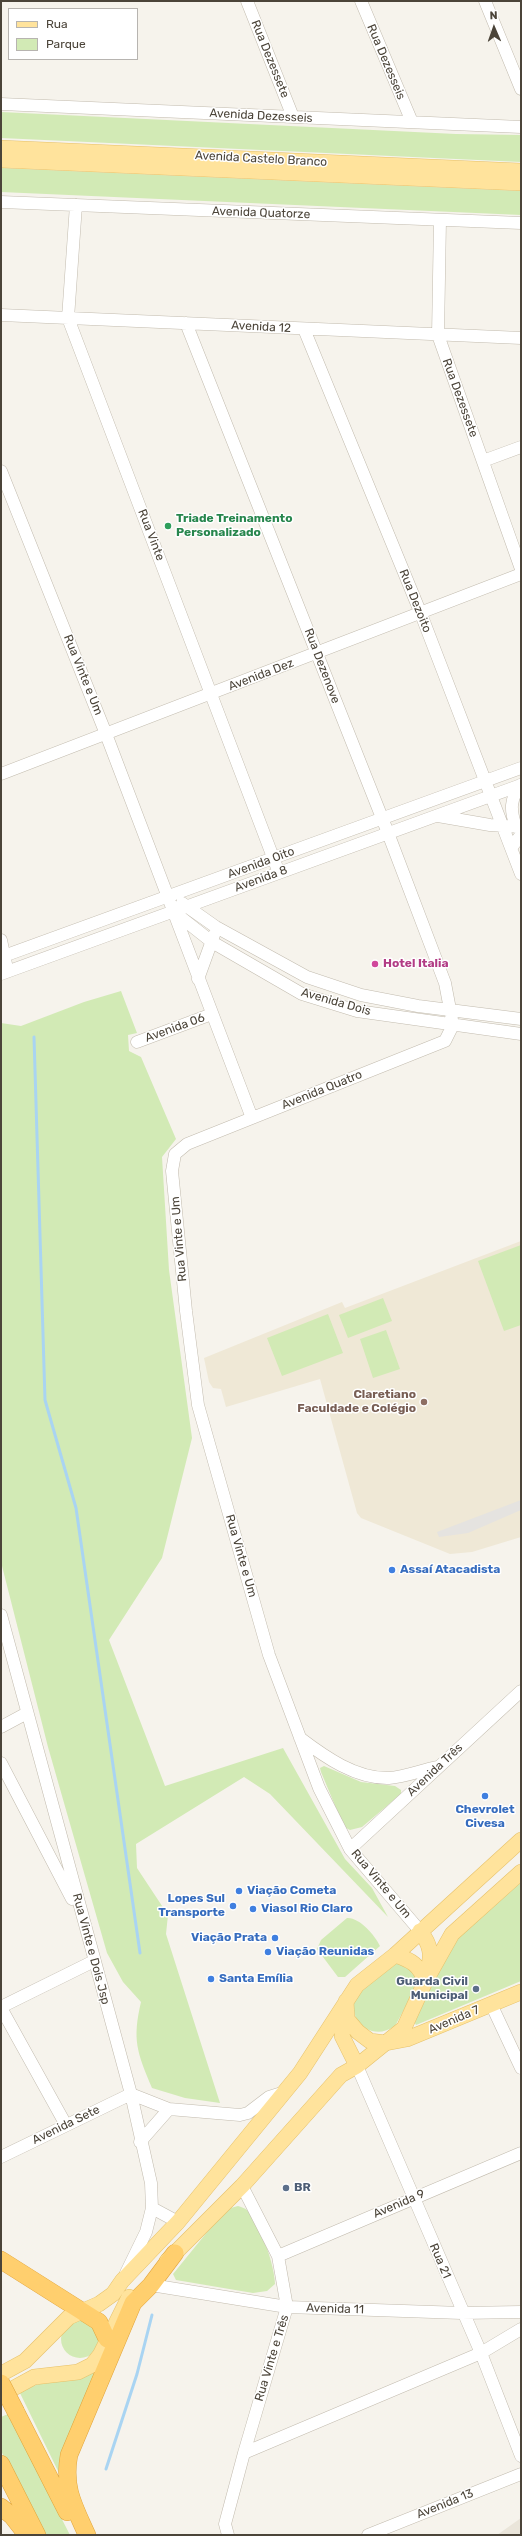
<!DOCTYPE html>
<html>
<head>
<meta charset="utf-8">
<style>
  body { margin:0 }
  #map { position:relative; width:522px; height:2536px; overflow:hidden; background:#f6f3ec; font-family:Rubik,sans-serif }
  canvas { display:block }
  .frame { position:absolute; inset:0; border:2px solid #4b4439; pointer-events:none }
  .legend { position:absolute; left:8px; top:8px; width:130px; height:52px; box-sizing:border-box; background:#fff; border:1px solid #b7b4b0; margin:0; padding:5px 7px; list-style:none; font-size:12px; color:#4b4439 }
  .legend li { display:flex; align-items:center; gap:8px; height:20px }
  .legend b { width:20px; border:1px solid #b7b4b0 }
  .north { position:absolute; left:474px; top:8px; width:40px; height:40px; -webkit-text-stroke:3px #fff; paint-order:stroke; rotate:358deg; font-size:11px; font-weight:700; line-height:16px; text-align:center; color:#4b4439 }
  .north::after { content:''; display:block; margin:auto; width:14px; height:18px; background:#4b4439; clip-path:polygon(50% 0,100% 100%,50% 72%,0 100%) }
</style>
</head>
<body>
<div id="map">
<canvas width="522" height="2536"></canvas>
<div class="frame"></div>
<ul class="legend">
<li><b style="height:5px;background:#ffe39c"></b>Rua</li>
<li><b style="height:11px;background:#d2eab5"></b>Parque</li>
</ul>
<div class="north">N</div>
</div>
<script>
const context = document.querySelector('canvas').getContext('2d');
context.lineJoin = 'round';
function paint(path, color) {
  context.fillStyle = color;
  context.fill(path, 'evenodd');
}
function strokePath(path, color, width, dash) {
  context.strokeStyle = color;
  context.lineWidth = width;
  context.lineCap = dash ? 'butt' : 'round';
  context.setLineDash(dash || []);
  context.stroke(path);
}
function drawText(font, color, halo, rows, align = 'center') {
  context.font = font + ' Rubik,sans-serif';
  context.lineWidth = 3;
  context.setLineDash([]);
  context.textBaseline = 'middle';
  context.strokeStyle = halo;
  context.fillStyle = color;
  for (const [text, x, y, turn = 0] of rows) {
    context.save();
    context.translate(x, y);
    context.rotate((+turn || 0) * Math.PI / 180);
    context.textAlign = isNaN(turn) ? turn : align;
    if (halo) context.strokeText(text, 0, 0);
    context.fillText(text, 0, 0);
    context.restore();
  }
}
paint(new Path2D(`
  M521,2518V2535H497Z`), '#eae5da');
paint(new Path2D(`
  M521,1241V1537L472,1552L450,1554L361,1518L357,1513L320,1379L226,1407L221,1389L213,1388L209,1382L204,1358L342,1302L345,1308Z`), '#efe8d6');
paint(new Path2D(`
  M1,112L456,134L521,135V162L1,138Z
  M1,168L521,191V215L1,192Z
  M121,991L137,1033L128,1035L129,1051L141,1057L176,1139L162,1157L169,1270L192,1438L162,1558L109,1640L165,1786L283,1748L345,1859L372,1888L388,1917L270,1794L244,1777L136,1844L137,1868L168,1915L166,1934L220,2103L185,2098L152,2088C137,2052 132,2040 141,2002L123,1982L107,1953L48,1747L1,1562V1023L21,1026L84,1002Z
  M521,1245V1325L504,1331L478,1261Z
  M383,1298L392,1321L348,1338L339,1315Z
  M328,1314L343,1353L282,1376L267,1338Z
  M386,1330L400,1369L373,1378L360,1339Z
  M324,1766L361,1782L395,1786L401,1790V1794L362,1827L350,1830L344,1827L321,1772L320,1768Z
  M521,1876V1981L416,2025L413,2020L455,1935Z
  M347,1918C359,1917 375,1935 380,1946L345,1977H338L317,1949L321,1940Z
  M405,1961L419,1982L395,2026C372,2042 347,2022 355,1996L393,1963Z
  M238,2206C241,2207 245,2208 247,2210C260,2221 275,2267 275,2284L267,2291L253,2293L176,2280L173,2274L221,2215L227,2209Z
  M61 2339a19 19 0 1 1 38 0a19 19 0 1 1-38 0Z
  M105,2361L59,2473L19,2391Z
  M8,2414L70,2535H44L1,2451V2417Z`), '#d2eab5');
paint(new Path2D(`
  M521,1500V1510L468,1533L439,1537L437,1532Z`), '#e5e3e0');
strokePath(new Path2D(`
  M34,1037L45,1400L76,1508L140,1953
  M106,2469L137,2374L152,2315`), '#a9d4f2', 3);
const minor = new Path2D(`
  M247,1L293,117
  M361,1L412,122
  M485,1L521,89
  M1,104L521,127
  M1,202L521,223
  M76,205L68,318L279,873
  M440,220L438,335L521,569
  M1,315L521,338
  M186,323L388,833L445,983L453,1025L445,1041L187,1144L175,1154L172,1171L186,1311L198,1405L269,1655L319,1788L350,1849L420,1931
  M304,329L421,614L521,874
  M483,461L521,447
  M1,471L106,734L252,1118
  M1,774L521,574
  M438,816L490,825L521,827
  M516,827C510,810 510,800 520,785
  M511,848L521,835
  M182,903L216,927L307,977L361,995L418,1006L521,1019
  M174,912L212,942L302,994L357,1011L521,1034
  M1,940L6,964
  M1,957L521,768
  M1,974L521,785
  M198,979L214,935
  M137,1042L212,1014
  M1,1615L131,2094L151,2183L152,2208L146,2232L126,2273
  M1,1727L27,1713
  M300,1738C325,1757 356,1779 389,1778C405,1777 422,1770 438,1767
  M1,1763L72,1899
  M350,1849L521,1691
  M491,2004L521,2068
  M1,2007L94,1961
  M1,2008L66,2125
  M357,2066L481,2353L521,2456
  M131,2094L169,2109L240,2115L248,2113L269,2097L285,2092
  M140,2142L169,2109
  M1,2157L131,2094
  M152,2208L178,2222
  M278,2256L521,2153
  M151,2285L287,2307L462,2313L521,2312
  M244,2453L481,2353L521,2329
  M228,2535L225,2524L244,2453L287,2307L278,2256L242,2186
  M368,2535L521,2474`);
const major = new Path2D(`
  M1,148L521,171
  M1,160L521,183
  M420,1931C431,1945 432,1955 428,1971
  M395,1955C411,1960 420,1965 425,1982
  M346,2001L347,2019L358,2032L370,2041L386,2043L407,2039L521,1992
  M345,2009L342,2036L357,2066
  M167,2261L242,2186L341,2075L357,2066L404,2028L425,1982L452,1934L521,1872
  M1,2374L25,2361L69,2317L99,2304L113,2294L122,2281L178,2222L300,2073L357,1985L395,1955L521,1840
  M1,2395L34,2377L78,2372L92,2365L100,2355L129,2297`);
const highway = new Path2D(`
  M1,2260L99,2322L107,2339
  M16,2412L67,2512
  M1,2464L37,2535
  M1,2507L12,2516L27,2535
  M87,2535C74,2506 63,2488 69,2455L133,2303L151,2285L175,2253`);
strokePath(minor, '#c2bbae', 13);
strokePath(major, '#e6c16a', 16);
strokePath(highway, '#e0a43c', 18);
strokePath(minor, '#fff', 12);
strokePath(major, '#ffe39c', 15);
strokePath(highway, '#ffcf6e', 17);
const highwayBridge = new Path2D(`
  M1,2383L16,2412`);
strokePath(highwayBridge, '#e0a43c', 18, []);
strokePath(highwayBridge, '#ffcf6e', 17);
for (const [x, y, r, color] of [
  [168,526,4,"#2e9e5b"],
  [375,964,4,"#d1479c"],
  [424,1402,4,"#8d6e63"],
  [392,1570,4,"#3f7fe0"],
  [485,1796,4,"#3f7fe0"],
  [239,1891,4,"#3f7fe0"],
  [233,1906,4,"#3f7fe0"],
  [253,1909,4,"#3f7fe0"],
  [275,1938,4,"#3f7fe0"],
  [268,1952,4,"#3f7fe0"],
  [211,1979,4,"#3f7fe0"],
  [476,1989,4,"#5c6f8a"],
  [286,2188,4,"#5c6f8a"]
]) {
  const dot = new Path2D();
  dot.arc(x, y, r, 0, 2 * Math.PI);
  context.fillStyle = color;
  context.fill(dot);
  strokePath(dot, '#fff', 1.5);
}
drawText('12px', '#4b4439', '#fff', [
  ["Rua Dezessete",270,59,68],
  ["Rua Dezesseis",386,62,67],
  ["Avenida Dezesseis",261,116,3],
  ["Avenida Castelo Branco",261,159,3],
  ["Avenida Quatorze",261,213,2],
  ["Avenida 12",261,327,3],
  ["Rua Dezessete",460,398,70],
  ["Rua Vinte",151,535,69],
  ["Rua Dezoito",415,601,68],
  ["Rua Dezenove",322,666,69],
  ["Rua Vinte e Um",83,675,68],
  ["Avenida Dez",261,675,-21],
  ["Avenida Oito",261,863,-20],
  ["Avenida 8",261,879,-20],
  ["Avenida Dois",336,1002,16],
  ["Avenida 06",175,1028,-20],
  ["Avenida Quatro",322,1090,-22],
  ["Rua Vinte e Um",179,1239,-95],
  ["Rua Vinte e Um",241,1556,74],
  ["Avenida Três",435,1770,-43],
  ["Rua Vinte e Um",381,1884,50],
  ["Rua Vinte e Dois Jsp",91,1949,75],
  ["Avenida 7",454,2020,-23],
  ["Avenida Sete",66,2125,-26],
  ["Avenida 9",399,2204,-23],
  ["Rua 21",440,2261,67],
  ["Avenida 11",335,2309,2],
  ["Rua Vinte e Três",272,2358,-73],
  ["Avenida 13",445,2504,-22]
]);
drawText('bold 12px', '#27864d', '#fff', [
  ["Triade Treinamento",176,519],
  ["Personalizado",176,533]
], 'left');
drawText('bold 12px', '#b23c85', '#fff', [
  ["Hotel Italia",383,964]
], 'left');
drawText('bold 12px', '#785e54', '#fff', [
  ["Claretiano",416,1395],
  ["Faculdade e Colégio",416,1409]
], 'right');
drawText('bold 12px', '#366cbe', '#fff', [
  ["Assaí Atacadista",400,1570],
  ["Chevrolet",485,1810,"center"],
  ["Civesa",485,1824,"center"],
  ["Viação Cometa",247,1891],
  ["Lopes Sul",225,1899,"right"],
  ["Transporte",225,1913,"right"],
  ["Viasol Rio Claro",261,1909],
  ["Viação Prata",267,1938,"right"],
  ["Viação Reunidas",276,1952],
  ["Santa Emília",219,1979]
], 'left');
drawText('bold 12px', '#4e5e75', '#fff', [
  ["Guarda Civil",468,1982],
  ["Municipal",468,1996],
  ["BR",294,2188,"left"]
], 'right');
</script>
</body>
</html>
